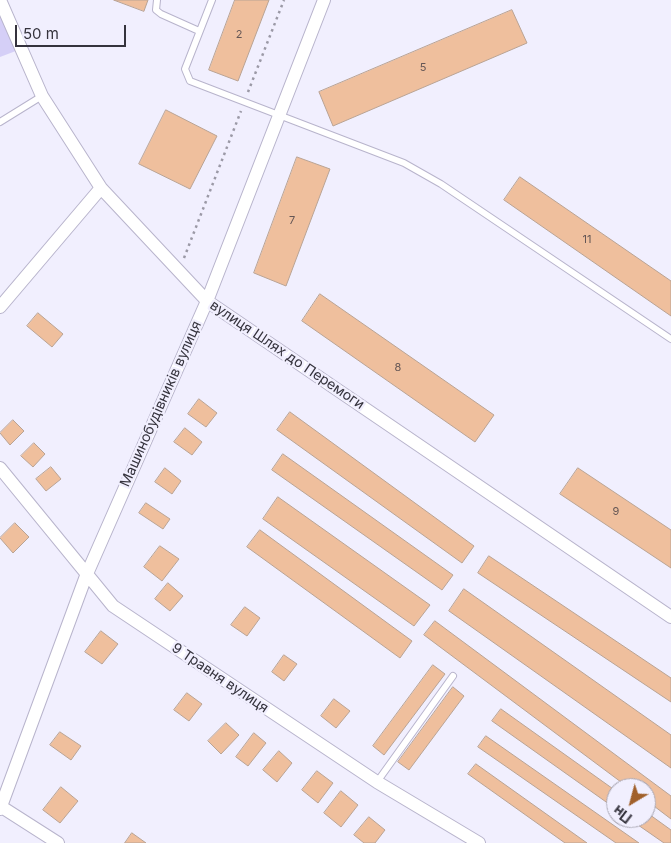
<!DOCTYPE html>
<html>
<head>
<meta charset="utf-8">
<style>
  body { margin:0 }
  #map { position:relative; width:671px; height:843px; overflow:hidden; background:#f1effe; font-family:Inter,sans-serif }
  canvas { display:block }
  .north { position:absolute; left:606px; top:778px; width:50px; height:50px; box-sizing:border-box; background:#f1effe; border:1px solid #a6a4b1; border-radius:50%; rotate:217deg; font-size:14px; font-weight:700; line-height:20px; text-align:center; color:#35333d }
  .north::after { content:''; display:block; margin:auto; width:18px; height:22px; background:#a1602b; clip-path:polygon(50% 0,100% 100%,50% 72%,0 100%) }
  .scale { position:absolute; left:15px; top:25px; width:111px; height:22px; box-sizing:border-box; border:2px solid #35333d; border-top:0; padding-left:6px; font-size:15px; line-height:18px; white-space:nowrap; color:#35333d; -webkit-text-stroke:4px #f1effe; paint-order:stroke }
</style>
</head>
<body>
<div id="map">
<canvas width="671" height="843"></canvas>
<div class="north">Пн</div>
<div class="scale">50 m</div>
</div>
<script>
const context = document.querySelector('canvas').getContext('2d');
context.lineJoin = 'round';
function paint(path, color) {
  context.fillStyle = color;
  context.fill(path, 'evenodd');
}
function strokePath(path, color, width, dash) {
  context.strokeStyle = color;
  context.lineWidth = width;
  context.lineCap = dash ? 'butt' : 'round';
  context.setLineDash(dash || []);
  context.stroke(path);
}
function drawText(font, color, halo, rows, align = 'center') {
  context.font = font + ' Inter,sans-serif';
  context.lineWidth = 4.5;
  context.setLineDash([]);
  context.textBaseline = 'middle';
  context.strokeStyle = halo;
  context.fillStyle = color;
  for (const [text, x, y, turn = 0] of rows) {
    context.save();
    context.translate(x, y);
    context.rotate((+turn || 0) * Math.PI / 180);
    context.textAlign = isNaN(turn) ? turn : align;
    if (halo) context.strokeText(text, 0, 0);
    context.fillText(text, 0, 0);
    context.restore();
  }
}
paint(new Path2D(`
  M0,0L21,49L0,57Z`), '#d5cff7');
const building = new Path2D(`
  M114,0H148L144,11Z
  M235,0H269L238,81L209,70Z
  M512,10L527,43L333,126L319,92Z
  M166,110L217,136L190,189L139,164Z
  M297,157L330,169L286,286L254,273Z
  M520,177L671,281V316L504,200Z
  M320,294L494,415L475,442L302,321Z
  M38,313L63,334L52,347L27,326Z
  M199,399L217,413L206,427L188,414Z
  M290,412L474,546L462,563L277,430Z
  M13,420L24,431L10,445L0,433Z
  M185,428L202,442L192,455L174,442Z
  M34,443L45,454L33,467L21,456Z
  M283,454L453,575L442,590L272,470Z
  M51,467L61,479L46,491L36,479Z
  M165,468L181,481L172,494L155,482Z
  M578,468L671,530V568L560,494Z
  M278,497L430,605L414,626L263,519Z
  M146,503L170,519L163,529L139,513Z
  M15,523L29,537L13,553L0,538Z
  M260,530L412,641L400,658L247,547Z
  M160,546L179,559L162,581L144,567Z
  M489,556L671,678V702L478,573Z
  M168,583L183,596L170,611L155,599Z
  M464,589L671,735V768L449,611Z
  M245,607L260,618L247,636L231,625Z
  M435,621L671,796V819L646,800V788H629L424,635Z
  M101,631L118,644L102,664L85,652Z
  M284,655L297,664L284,681L272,672Z
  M433,665L445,674L384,755L373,746Z
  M453,687L464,696L409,770L398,762Z
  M187,693L202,704L189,721L174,710Z
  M334,699L350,711L336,728L321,716Z
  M501,709L616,791V809L492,721Z
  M226,723L239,735L221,754L208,741Z
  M60,732L81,746L71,760L50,745Z
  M254,733L266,743L248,766L236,757Z
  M486,736L639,843H616L478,747Z
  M279,751L292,763L277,782L263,770Z
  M476,764L587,843H565L468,774Z
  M317,771L333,783L318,803L302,790Z
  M61,787L78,801L60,823L43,810Z
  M341,791L358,805L341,827L324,813Z
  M646,812L671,830V843H664L628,818H646Z
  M369,817L385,830L375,843H364L354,835Z
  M132,833L146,843H125Z`);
paint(building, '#efbf9d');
strokePath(building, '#b9a394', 1);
const lane = new Path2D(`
  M157,0L156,10L161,14L199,31
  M212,0L185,69L190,81L404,163L441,184L671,339
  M0,122L42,96
  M377,782L453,676`);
const street = new Path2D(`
  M0,0L42,96L101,188L207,301L671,617
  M0,307L101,188
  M0,468L113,606L377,782L479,843
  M0,806L58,843
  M0,809L86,576L207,301L324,0`);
strokePath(lane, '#b8b4cc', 8);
strokePath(street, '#b8b4cc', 14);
strokePath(new Path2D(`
  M248,92L284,0
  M184,258L241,111`), '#9b99a6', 2.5, [2.5, 4]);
strokePath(lane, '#fff', 6);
strokePath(street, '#fff', 12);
drawText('11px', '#645655', null, [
  ["2",239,35],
  ["5",423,68],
  ["7",292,221],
  ["11",587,240],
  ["8",398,368],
  ["9",616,512]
]);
drawText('14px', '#35333d', '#f1effe', [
  ["вулиця Шлях до Перемоги",287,355,34],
  ["Машинобудівників вулиця",161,404,-66],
  ["9 Травня вулиця",220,678,34]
]);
</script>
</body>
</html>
